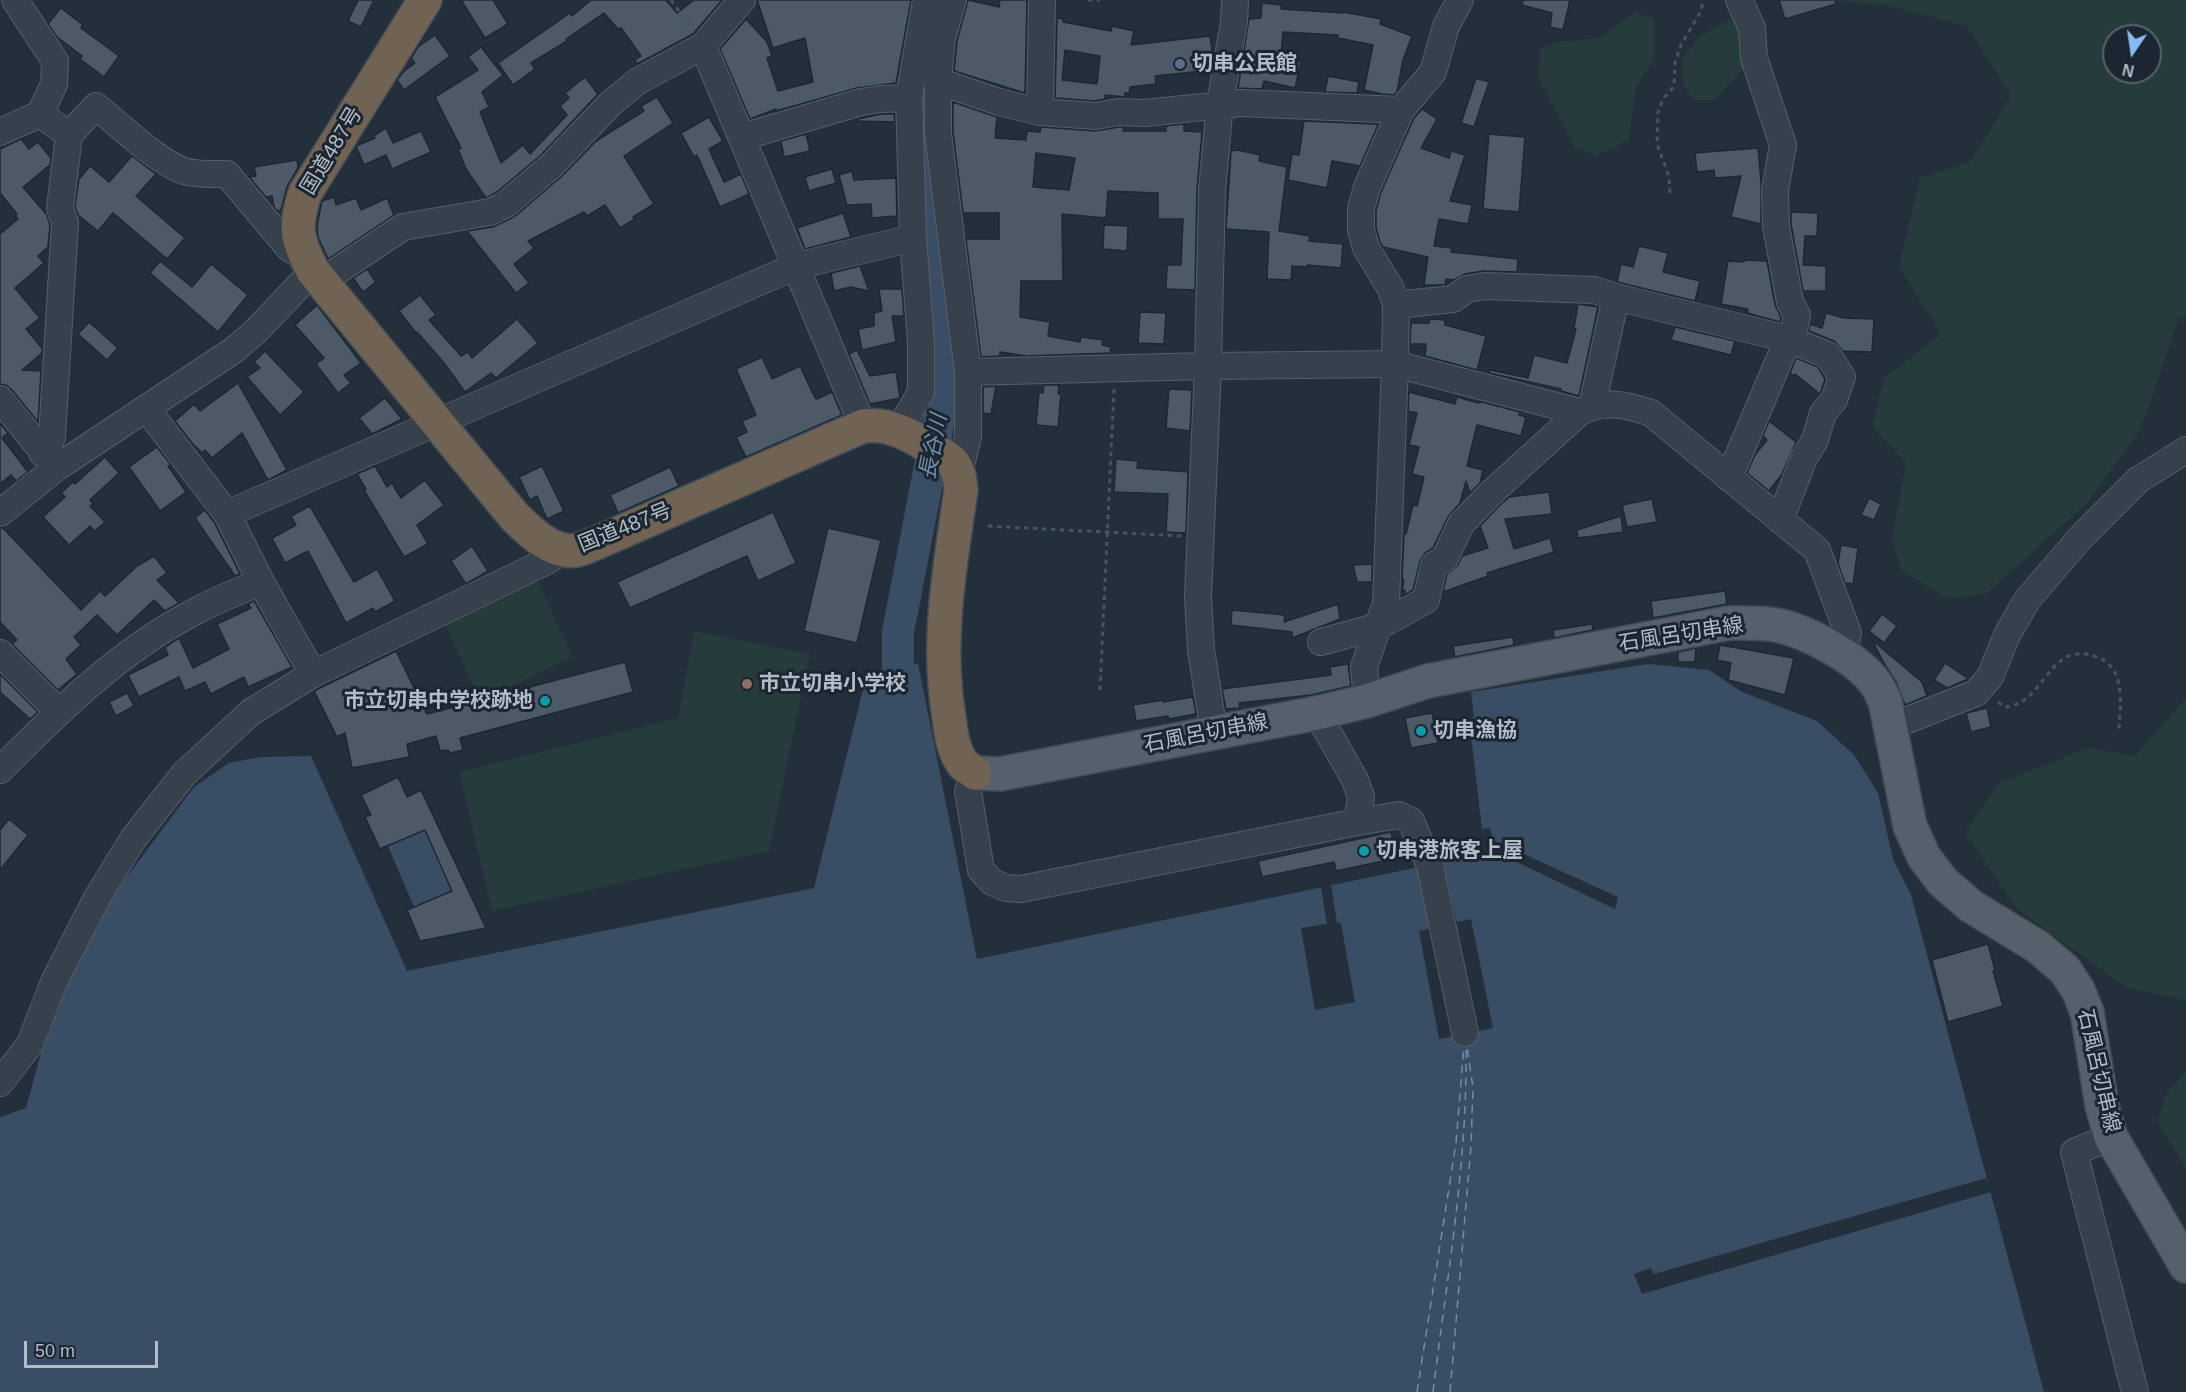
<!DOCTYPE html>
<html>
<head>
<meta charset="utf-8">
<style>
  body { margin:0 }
  #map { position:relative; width:2186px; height:1392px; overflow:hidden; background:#232f3b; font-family:Helvetica,sans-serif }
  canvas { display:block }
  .north { position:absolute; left:2102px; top:24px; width:60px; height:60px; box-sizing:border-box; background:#1c2630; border:2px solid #58626c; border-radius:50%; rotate:193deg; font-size:16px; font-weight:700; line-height:24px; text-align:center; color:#b2bcc7 }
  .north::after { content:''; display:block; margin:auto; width:21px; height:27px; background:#88bbf6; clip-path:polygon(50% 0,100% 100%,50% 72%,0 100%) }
  .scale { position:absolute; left:24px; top:1341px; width:134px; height:27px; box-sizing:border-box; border:3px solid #b2bcc7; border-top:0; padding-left:8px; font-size:18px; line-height:21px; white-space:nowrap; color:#b2bcc7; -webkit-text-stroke:4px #1c2630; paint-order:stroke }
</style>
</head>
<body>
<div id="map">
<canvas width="2186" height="1392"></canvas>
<div class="north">N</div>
<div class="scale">50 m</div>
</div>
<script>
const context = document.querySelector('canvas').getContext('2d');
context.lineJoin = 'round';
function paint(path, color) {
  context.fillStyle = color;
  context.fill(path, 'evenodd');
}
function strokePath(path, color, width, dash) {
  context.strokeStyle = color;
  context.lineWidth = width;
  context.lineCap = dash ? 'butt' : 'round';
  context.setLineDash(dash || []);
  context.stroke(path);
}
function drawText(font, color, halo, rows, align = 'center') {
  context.font = font + ' Helvetica,"Noto Sans JP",sans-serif';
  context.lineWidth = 6;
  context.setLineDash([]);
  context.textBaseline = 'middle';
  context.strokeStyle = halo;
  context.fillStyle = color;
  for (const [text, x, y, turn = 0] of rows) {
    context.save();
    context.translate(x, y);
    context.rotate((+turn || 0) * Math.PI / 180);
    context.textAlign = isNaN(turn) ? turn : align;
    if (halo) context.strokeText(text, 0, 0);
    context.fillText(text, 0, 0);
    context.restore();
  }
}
paint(new Path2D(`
  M1842,0H2186V318L2179,317L2141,429L2087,503L1987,593L1949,599L1901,570L1892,538L1906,463L1872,426L1884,378L1941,334L1899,266L1920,178L1970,162L2011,96L1967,26L1884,5L1843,2ZM2114,36H2150V72H2114Z
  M1636,12L1654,19V59L1636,88L1629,140L1595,156L1574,147L1538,76L1540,49L1555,42L1598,38Z
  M1731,19L1746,35L1745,67L1715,100H1694L1683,86V57L1700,36Z
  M534,574L573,657L508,688L478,695L441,617Z
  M694,631L810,654L769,851L492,911L459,772L678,718Z
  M2186,698V1000L2127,988L2018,910L1965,833L1999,783L2088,748L2135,756Z
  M2186,1071V1168L2158,1122L2165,1095Z`), '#253b3c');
paint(new Path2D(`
  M918,663L977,959L1419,867L1498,853L1615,909L1618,897L1493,840L1490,828L1482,829L1469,719L1474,718L1471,692L1648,664L1709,670L1742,692L1817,721L1854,755L1878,793L1893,859L1911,895L2044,1392H0V1117L26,1108L45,1038L78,961L111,898L194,787L229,763L261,757L311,756L407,971L814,888L865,681Z
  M425,830L452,891L414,907L388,846Z`), '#394e64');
paint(new Path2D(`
  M1442,863L1457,922L1471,919L1493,1028L1439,1039L1419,931L1435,927Z
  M1331,885L1337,923H1341L1355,1002L1315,1010L1301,928L1327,924L1321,887Z
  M1986,1178L1991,1192L1642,1294L1634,1274L1651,1268L1654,1274Z`), '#232f3b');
strokePath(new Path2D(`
  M898,712V632L942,404L945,347L922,105L928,49L939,0`), '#394e64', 32);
strokePath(new Path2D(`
  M1417,1392L1456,1143L1464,1045
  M1433,1392C1447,1277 1468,1160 1466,1044
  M1450,1392L1471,1146L1473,1088L1467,1046`), '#728faa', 1.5, [8, 6]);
const building = new Path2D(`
  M358,0H374L361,27L348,21Z
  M461,0H493L508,24L485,38Z
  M591,0H666L677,13L694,0H722L693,34L637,64L635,60L641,56L621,28L618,29L604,13L566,39L567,41L531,63L535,69L513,85L498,63L570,13L572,16Z
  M757,0H911L896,83L857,88L776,111V109L750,119L720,49L746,19L767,42L772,56L767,58L778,91L813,82L805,38L773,48Z
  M968,0L999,7L1000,0H1027L1025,93L954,71L957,41Z
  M1523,0H1570L1563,30L1550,27L1552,13L1522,5Z
  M1779,0H1835L1836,4L1785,19Z
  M1262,3L1282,5L1281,9L1343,13V12L1381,19L1380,24L1412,36L1403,60L1397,92L1394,95L1382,94L1364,90L1373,45L1338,38V35L1283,32L1281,57L1301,62L1295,88L1264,81L1262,89L1238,88L1249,19L1261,18Z
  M61,8L83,25L81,28L119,56L104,77L80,59L82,56L57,37L48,24Z
  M1057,18L1063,19V22L1111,31L1112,26L1134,31L1131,45L1210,36L1213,58L1211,70L1155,76L1156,84L1130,87L1129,93H1125L1124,97L1105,95V99L1095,101L1055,98ZM1065,50L1100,56L1097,84L1062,80Z
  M435,35L450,56L404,90L397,80L403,72L415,63L411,58L418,47Z
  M481,47L503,75L482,92L489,107L480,112L501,163L523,145L530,154L567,115L560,106L569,98L565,93L585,77L598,94L541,155L497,192L486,198L466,169L458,149L461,148L435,97L478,70L468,57Z
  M1328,76L1359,82L1357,93L1325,92Z
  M1476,78L1489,82L1474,127L1461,123Z
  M657,97L673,123L624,156L654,204L633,217L635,219L620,228L605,205L587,216L584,212L528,241L534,248L514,264L529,283L516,293L467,231L493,227L514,217L561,177L596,141L644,111L641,106Z
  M953,102L997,117L995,138L1026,140L1027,131L1040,132L1041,127L1095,131L1119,127H1124L1123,131H1166V126L1184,124V131L1202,132L1197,190L1195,290L1166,289L1167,265H1181L1183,219H1158V193L1108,191L1106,218L1062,214L1063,281H1021L1020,317L1050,322L1048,336L1080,342L1081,337L1103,340L1102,345L1111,347L1110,353L1027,356L1000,352V356L981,357L966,239H999V213H963L953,132ZM1036,153L1075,158L1069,190L1033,187Z
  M1422,109L1437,119L1421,148L1449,158L1451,151L1465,155L1450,201L1472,205L1468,224L1439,219L1434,246L1452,248L1451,252L1518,259L1517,272L1483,271L1465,274L1454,280L1446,279L1445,285H1424L1428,257L1383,247L1380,242L1376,228V211L1381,192L1414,118Z
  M881,114H894L895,122L857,121L858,119Z
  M709,117L723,141L709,149L724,182L741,174L749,194L720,207L697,155L694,157L681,133Z
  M1304,121L1375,124L1378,125L1360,166L1332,161L1327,188L1288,180L1292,154L1299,155Z
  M386,128L393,143L421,131L431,152L392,169L386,155L364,165L356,146L375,138L374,136Z
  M806,134L810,151L784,157L781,141Z
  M1489,134L1525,137L1519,212L1483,209Z
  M21,139L29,149L38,142L51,158L50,165L23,187L47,215L50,225L48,247L38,256L44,263L15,288L40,318L26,329L42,348V353L22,370L41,371L38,422L12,390L6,385L0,384V234L18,219L15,215L17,214L0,193V149Z
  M1758,148L1761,181V224L1731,217L1741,176L1715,178L1714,170L1697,172L1695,153Z
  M1238,150L1260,155L1259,161L1287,167L1279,231L1310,236L1309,241L1343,244L1341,268L1307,265V267L1292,266L1291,280L1267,279L1269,232L1226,229L1231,151Z
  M132,156L156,174L136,196L185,238L167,259L113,213L98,231L78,215L75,206L79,179L90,166L109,182Z
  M297,160L298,168L287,187L281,210L277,211L274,207L272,196L266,197L249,177L256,176L254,167Z
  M832,169L836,183L809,191L805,177Z
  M852,171L854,180L896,178L897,216L872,218L871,204L847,205L839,175Z
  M334,197L336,205L356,198L361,210L387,198L394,215L328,259L318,237L317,225L322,201Z
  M1791,212L1818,213L1817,236H1805L1803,265L1826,266V291H1803L1791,224Z
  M843,213L851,237L805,249L797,228Z
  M1104,225L1128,226L1127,251L1103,249Z
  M1639,246L1668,253L1663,272L1700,281L1695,301L1617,282L1621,264L1633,267Z
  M1744,260L1767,261L1775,305L1781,317L1780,322L1747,313L1748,309L1721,304L1728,261L1744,262Z
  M160,261L192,287L211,264L248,295L218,332L150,273Z
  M860,266L869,291L851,287L834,291L831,273Z
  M367,269L376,282L363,292L353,278Z
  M879,289H902L904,316H892L896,342L862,350L858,329L874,326V313L882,311Z
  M420,295L436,315L429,320L461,356L468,352L472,358L517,319L538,343L496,378L491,373L465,392L444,363L417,332L416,333L399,311Z
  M1578,304L1598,307L1579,396L1561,391V389L1489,373L1490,370L1528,378L1534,355L1567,363L1576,329L1574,328Z
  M317,305L361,363L344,375L351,383L338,393L316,364L324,358L295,325Z
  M1140,312L1166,313L1164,344L1138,343Z
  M1826,313L1844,318L1874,319L1872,352L1843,351L1834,341L1809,331L1810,324L1822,328Z
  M1430,319L1445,320V325L1486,336L1477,370L1425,356L1426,344H1410L1411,323H1429Z
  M89,322L118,348L107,360L78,334Z
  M1675,327L1735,341L1731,355L1671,340Z
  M857,350L870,376L896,372L900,398L870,404L849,354Z
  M265,351L304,392L280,415L247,377L260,368L254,362Z
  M762,357L772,379L800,366L815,398L817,399L832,392L842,415L746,457L736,437L747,432L742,421L756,415L736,369Z
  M1796,358L1818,367L1825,379L1820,394L1795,374L1794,376L1790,373Z
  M238,383L287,470L268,480L242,433L212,458L205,450L202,453L192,443L175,421L194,404L200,411Z
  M1044,385H1059L1058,394H1061L1058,427L1036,425L1039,392L1043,393Z
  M996,386L991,414L983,413V387Z
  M1169,389L1192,390L1190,431L1166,428Z
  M1409,392L1455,404L1457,397L1478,403L1482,402L1520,412L1519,415L1526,417L1521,436L1477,425L1467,466L1483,470L1480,483L1470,493L1466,481L1460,503L1448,517L1433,548L1425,553L1420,561L1413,590L1404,595L1405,590L1402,591L1404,580H1402L1404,533L1406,534L1413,505L1417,506L1424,477L1412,474L1419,447L1409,445L1417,413L1408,411Z
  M385,398L402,419L372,434L359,418Z
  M1769,421L1796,442L1782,474L1769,491L1747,473L1755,455L1767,440L1763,436Z
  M0,423L8,433L2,438L28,472L16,481L11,475L0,484Z
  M157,447L171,465L168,466L186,492L160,511L129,467Z
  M105,457L119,473L90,500L93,504L90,506L105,522L95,531L90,526L69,545L43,517L65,497L61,493L73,482L75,484Z
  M1116,459L1138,461L1137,468L1188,472L1186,533L1166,532L1168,494L1114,492Z
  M375,466L387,487L392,483L401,498L425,480L444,505L417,525L428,544L404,557L364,490L366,489L357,474Z
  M542,466L564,511L547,519L537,496L530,500L519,477Z
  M670,467L679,486L618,513L610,495Z
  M1549,492L1552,514L1505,519L1514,549L1550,538L1554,552L1487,573L1488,576L1443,592L1447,574L1458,565L1462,556L1488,548L1480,526L1501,504L1509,497Z
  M1869,498L1881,504L1874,520L1861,515Z
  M1652,499L1657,522L1627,527L1622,505Z
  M310,506L354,582L377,569L395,601L375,612L373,608L346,623L308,551L285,563L272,538L296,525L291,516Z
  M205,510L214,522L240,574L235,576L195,518Z
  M773,512L796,563L758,581L747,556L630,608L617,582Z
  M1621,516L1623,532L1578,538L1577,530Z
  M0,528H3L81,610L100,591L105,596L137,566L154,556L167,573L157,580L179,603L165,611L154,600L117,635L97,615L74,637L81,645L66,659L77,674L58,690L12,644L17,640L0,622Z
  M828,528L881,540L857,643L804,631Z
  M1841,545L1858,548L1853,584L1845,583L1838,564Z
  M472,546L488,571L466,584L451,561Z
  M1372,564V582H1357L1353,565Z
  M1725,591L1727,604L1653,618L1651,601Z
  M254,601L292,667L248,687L244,677L211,694L205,682L185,691L179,677L139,697L128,675L168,655L165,647L179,638L193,668L229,649L217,624L251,608L248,604Z
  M1338,604L1340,619L1292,638V632L1231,625L1232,610L1285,615L1284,622Z
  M1882,614L1897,626L1884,643L1869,631Z
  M1592,624L1593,630L1554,638L1553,630Z
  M1513,637L1514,645L1455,657L1453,646Z
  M1872,640L1922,682L1927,696L1905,705L1896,682L1885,665Z
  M1720,645L1794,658L1785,695L1728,680L1731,663L1717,660Z
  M1696,648L1695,662H1678V652Z
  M396,651L427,714L625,662L633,692L460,738L463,750L450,753L448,750L440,751L436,736L407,744L409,757L352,768L345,733L337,737L314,691Z
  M1945,663L1966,677L1968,679L1947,688L1934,680Z
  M1348,664L1351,686L1311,695L1239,703L1240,708L1226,709L1222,689L1331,675L1330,667Z
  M0,674L38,712L30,719L0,692Z
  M830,676L845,679L842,693L827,689Z
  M127,693L134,706L116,716L109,702Z
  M1193,697L1196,714L1169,719L1168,716L1136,721L1133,705L1163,700V702Z
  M1987,708L1991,727L1971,732L1966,713Z
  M1432,713L1438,743L1411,748L1405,718Z
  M398,777L407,797L421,790L486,928L420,941L407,910L452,891L425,830L380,849L365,817L371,815L361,795Z
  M9,819L28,835L0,870V830Z
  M1391,832L1397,858L1336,871L1334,862L1262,877L1258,861Z
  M1988,944L1995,970L1993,971L2003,1006L1948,1022L1932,960Z`);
paint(building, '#4c5967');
strokePath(building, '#1e2832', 1.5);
const minor = new Path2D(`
  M953,0L942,38L938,81V133L968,372V436L959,474
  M703,46L863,426
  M938,81L999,102L1040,112L1096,116L1118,112L1145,113L1241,103L1401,110
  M1040,112L1042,0
  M40,114L69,135L96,106C120,125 157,162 184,171C198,175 213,174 227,174L289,248L305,257
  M0,132L40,114L54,84L55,61L15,0
  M742,137L861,102L880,99L909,98
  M322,281L403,227L490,212L505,205L551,166L610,104L638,81L703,46L742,0
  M1396,305L1453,299L1467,289L1485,286L1594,290L1616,297L1788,339L1828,355L1842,377L1834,400L1823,413L1815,440L1804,458L1780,520
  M968,372L1208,366L1395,364L1580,412
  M0,399L53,464
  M1592,406L1616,297
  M146,408L227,514L261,582L313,674
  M899,430L921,392V343L913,238L909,98L926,0
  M42,453L49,447L52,436L65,223L60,208L69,135
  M1729,478L1788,339L1794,331L1797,315L1790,302L1776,226L1775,190L1783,145L1754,58L1752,28L1739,0
  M0,513L56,468L234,350L256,331L313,271
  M227,514L796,266L913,238
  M1321,642L1379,626L1426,600L1434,565L1445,558L1461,524L1491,493L1580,412C1604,399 1627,405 1651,413L1817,550L1848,633L1843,655
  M0,653L58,711
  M1367,701L1364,667L1386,603L1395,364L1396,305L1391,289L1366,248L1361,230V209L1367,187L1401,110L1433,72L1446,26L1460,0
  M1317,713L1355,780L1361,797L1357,822
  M1890,727L1976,693L1990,677L2007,635L2027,600L2081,537L2138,480L2186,450
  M1214,732L1201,650L1198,597L1208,366L1212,190L1220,104L1234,22L1235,0
  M0,770C60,710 121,649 198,610C218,599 240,591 261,582
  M975,773L968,791L981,870L992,882L1006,888L1021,889L1357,822L1399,815L1411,821L1430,866L1465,1033
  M0,1083L30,1044L54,982L98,896L133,839L184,774L251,712L313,674L547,561L564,550
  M2111,1137L2074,1152L2135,1392`);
const major = new Path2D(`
  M975,773L1000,774L1317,713L1367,701L1428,681L1729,623C1744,623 1760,622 1776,625C1806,631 1858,658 1876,684C1880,689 1882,696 1885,701L1910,826L1924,857L1943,882L1971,906L2038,947L2065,970L2078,990L2087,1012L2102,1106L2111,1137L2186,1266`);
const highway = new Path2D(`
  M425,0L305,193C294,227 296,239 313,271L514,516C529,531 553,555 577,550C583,549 590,545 596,543L863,426C892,423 914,437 937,452C942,455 950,458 953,463C959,470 960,481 961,490C950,566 936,641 949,717C951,733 953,752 964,765C967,768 972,770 975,773`);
strokePath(minor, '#555f69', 28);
strokePath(major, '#404a54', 36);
strokePath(highway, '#424c56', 36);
strokePath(new Path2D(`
  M671,0L691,28
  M1088,0H1100
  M1670,193L1669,177L1657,144L1658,112L1663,99L1674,86L1675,63L1681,45L1700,13L1704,0
  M988,526L1181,536
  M1100,690L1114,389
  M1998,702L2004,707C2046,705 2048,638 2097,657C2127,668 2120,705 2119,730`), '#435859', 3, [4.5, 4.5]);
strokePath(minor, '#37414b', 26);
strokePath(major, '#55606b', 33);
strokePath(highway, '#716354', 33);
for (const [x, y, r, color] of [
  [1180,64,6,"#5c6f8a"],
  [747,684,6,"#8d6e63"],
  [545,701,6,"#0f9aa8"],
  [1421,731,6,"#0f9aa8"],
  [1364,851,6,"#0f9aa8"]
]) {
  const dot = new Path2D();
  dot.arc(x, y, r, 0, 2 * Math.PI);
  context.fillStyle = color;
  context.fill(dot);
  strokePath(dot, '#1c2630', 2);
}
drawText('bold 21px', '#b2bcc7', '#1c2630', [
  ["切串公民館",1192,64],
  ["市立切串小学校",759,684],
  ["市立切串中学校跡地",533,701,"right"],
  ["切串漁協",1433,731],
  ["切串港旅客上屋",1376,851]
], 'left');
drawText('21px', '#b2bcc7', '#1c2630', [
  ["国道487号",332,151,-59],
  ["国道487号",625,528,-22],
  ["石風呂切串線",1681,635,-9],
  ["石風呂切串線",1206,734,-11],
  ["石風呂切串線",2098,1071,77]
]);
drawText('italic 22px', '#728faa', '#1c2630', [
  ["長谷川",934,447,-79]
]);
</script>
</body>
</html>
